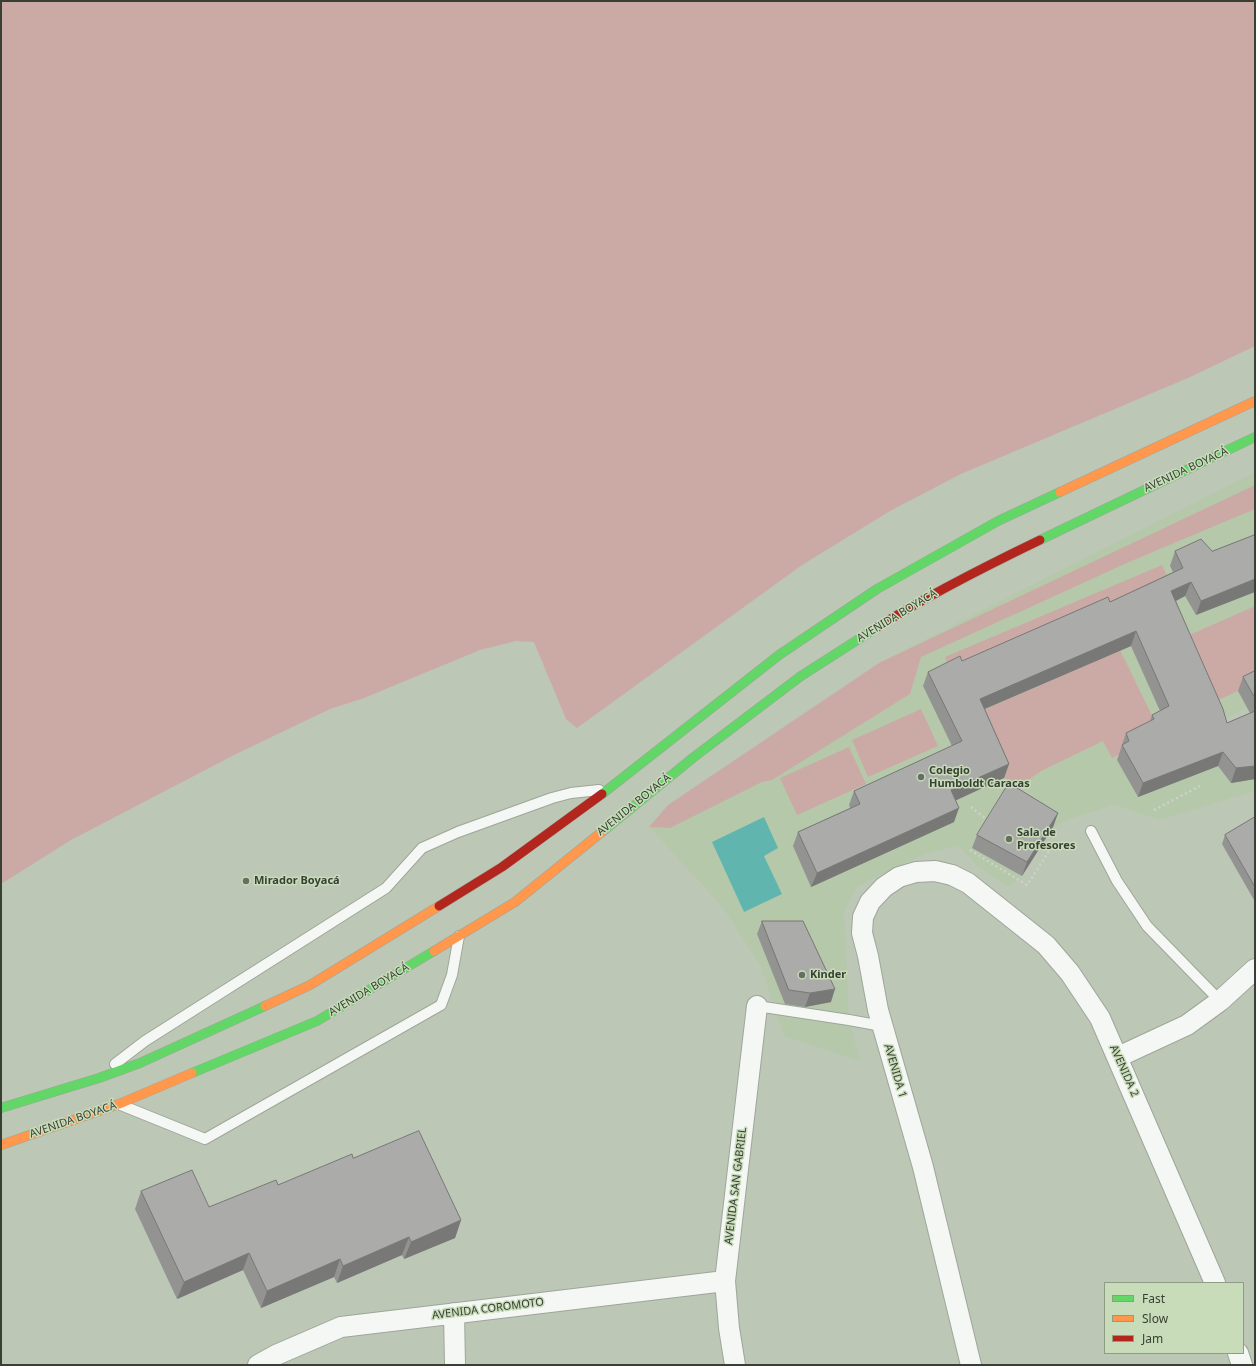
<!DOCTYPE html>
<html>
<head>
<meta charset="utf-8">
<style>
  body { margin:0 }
  #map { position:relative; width:1256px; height:1366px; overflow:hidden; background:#bcc7b6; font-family:"Noto Sans",sans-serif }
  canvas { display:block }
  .frame { position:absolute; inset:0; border:2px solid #384033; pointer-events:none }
  .legend { position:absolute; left:1104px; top:1282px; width:140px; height:72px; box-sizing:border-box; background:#c8dcba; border:1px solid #8e9e84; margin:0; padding:5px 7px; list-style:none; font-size:12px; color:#384033 }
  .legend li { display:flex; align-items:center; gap:8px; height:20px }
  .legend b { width:20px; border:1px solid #8e9e84 }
</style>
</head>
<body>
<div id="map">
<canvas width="1256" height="1366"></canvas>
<div class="frame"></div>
<ul class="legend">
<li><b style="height:5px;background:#63d668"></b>Fast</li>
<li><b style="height:5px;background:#ff974d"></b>Slow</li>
<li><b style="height:5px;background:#b3261e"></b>Jam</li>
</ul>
</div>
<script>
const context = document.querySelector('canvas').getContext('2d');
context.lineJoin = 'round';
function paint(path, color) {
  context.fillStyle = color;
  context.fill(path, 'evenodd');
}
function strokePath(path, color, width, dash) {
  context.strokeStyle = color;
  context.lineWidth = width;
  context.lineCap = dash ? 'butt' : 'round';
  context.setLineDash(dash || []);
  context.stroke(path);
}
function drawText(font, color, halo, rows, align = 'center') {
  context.font = font + ' "Noto Sans",sans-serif';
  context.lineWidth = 3;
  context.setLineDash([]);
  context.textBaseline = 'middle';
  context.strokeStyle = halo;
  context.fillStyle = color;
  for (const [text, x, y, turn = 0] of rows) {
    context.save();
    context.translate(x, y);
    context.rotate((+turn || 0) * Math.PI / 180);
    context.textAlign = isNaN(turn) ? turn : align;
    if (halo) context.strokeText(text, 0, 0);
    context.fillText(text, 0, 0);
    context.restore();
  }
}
paint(new Path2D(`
  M1255,472V722L1246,707L1218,723L1164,721L1147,729L1255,723V791L1159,820L1114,805L1069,819L1053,827L1022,876L1008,886L979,868L958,845L920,856L885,872L857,887L844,910L849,1020L860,1061L784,1036L761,966L721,905L649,827L668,805L879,663Z`), '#b6c8aa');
paint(new Path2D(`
  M1,1H1255V346L1188,378L961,474L890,511L802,565L577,728L566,719L534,642L516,641L480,650L364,698L330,709L236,754L71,840L1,884Z
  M1255,485V509L1129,562L921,657L910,694L772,780L762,782L670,828L649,827L668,805L879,663Z
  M1162,565L1169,580L951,672L945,657Z
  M1255,606V683L1214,702L1185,637Z
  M1120,650L1161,734L1112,758L1103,741L1041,771L1021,785L1004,778L979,712Z
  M921,709L938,746L868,777L852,740Z
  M849,747L866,784L797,815L780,778Z`), '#cbaaa6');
paint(new Path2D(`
  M764,817L778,848L764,856L782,894L744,912L712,842Z`), '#60b6af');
const lane = new Path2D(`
  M1091,831L1117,881L1147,926L1220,1001
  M757,1006L849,1020L882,1026
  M115,1064L145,1041L386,888L422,848L458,832L552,798L571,793L599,790
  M121,1105L205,1139L441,1005L452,975L459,936`);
const street = new Path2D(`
  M1118,1057L1187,1025L1220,1001L1255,969
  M454,1313L455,1365
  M1238,1353L1242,1365
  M258,1365L276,1355L341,1327L725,1281
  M735,1365L729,1328L725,1281L757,1006
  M971,1365L923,1167L878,1010L868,956L862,933L863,917L870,902L884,887L899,877L916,872L935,871L952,875L968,883L1046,945L1070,973L1100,1018L1215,1283`);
const fast = new Path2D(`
  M1040,540L1255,437
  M602,794L779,655L877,589L998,521L1060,492
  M603,831L694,757L801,676L876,628
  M192,1073L317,1021L434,951
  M1,1108L99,1078L140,1063L265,1006`);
const slow = new Path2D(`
  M1060,492L1255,401
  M434,951L515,902L603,831
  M265,1006L310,985L439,906
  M1,1145L119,1104L192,1073`);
const jam = new Path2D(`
  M876,628C928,595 984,567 1040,540
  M439,906L502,867L602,794`);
strokePath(lane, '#9ea699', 12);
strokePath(street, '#9ea699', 22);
strokePath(fast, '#9ea699', 10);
strokePath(slow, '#9ea699', 10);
strokePath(jam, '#9ea699', 10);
strokePath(new Path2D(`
  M971,807L986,819
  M1154,810L1202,785
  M970,850L1027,885L1055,842`), '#ced1cb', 2.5, [2, 3]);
strokePath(lane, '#f5f7f4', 10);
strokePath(street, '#f5f7f4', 20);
strokePath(fast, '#63d668', 9);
strokePath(slow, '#ff974d', 9);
strokePath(jam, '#b3261e', 9);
paint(new Path2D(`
  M1255,535L1196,615L1185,596L1176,601L1227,723L1250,713L1238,691L1243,677L1255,671V779L1231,783L1218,766L1138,797L1117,760L1126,733L1150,721L1152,715L1160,711L1131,646L985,709L1009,764L1004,778L956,800L954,822L811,887L793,846L798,832L850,808L849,805L854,791L952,746L923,686L928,672L962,661L1110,602L1173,572L1170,566L1175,551H1212Z
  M1058,813L1053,827L1022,876L972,848L977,835Z
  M1255,817V899L1254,900L1222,844L1225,835Z
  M762,921L831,1002L805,1007L785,1004L757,934Z
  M353,1158L461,1220L455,1238L404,1259L402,1255L337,1283L334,1277L261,1308L243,1270L177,1299L135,1209L141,1191L209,1207L278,1185Z`), '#939492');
paint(new Path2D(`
  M1255,579V592L1196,615L1201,601Z
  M1191,582L1185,596L1166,606L1171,591Z
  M1136,631L1131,646L975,713L980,699Z
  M1223,752L1218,766L1138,797L1143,783Z
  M1009,764L1004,778L946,805L951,790Z
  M1255,766V779L1231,783L1236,768Z
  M959,808L954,822L811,887L817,873Z
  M1058,813L1053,827L1022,876L1027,862Z
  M835,989L831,1002L805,1007L810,993Z
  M461,1220L455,1238L404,1259L411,1242Z
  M409,1237L402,1255L337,1283L343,1266Z
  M249,1253L243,1270L177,1299L184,1282Z
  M340,1259L334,1277L261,1308L267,1291Z`), '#787877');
const building = new Path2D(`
  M1255,535V579L1201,601L1191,582L1171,591L1223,709L1227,723L1255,711V766L1236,768L1223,752L1143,783L1122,745L1129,741L1126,733L1154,719L1152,715L1169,706L1136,631L980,699L1009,764L951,790L959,808L817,873L798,832L860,804L854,791L962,741L928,672L960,656L962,661L1108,597L1110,602L1183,568L1175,551L1201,539L1212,551Z
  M1255,671V698L1243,677Z
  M1009,783L1058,813L1027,862L977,835Z
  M1255,817V887L1225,835Z
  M762,921H803L835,989L810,993L789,990Z
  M419,1131L461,1220L411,1242L409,1237L343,1266L340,1259L267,1291L249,1253L184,1282L141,1191L192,1170L209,1207L276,1180L278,1185L352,1154L353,1158Z`);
paint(building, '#abacaa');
strokePath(building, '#787877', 1);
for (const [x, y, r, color] of [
  [921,777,4,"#666f61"],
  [1009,839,4,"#666f61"],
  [246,881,4,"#666f61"],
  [802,975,4,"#666f61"]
]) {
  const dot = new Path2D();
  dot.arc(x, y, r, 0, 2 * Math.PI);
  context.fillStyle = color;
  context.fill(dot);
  strokePath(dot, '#c8dcba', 1.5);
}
drawText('11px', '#384033', '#c8dcba', [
  ["AVENIDA BOYACÁ",1186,470,-25],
  ["AVENIDA BOYACÁ",897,616,-31],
  ["AVENIDA BOYACÁ",634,805,-39],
  ["AVENIDA BOYACÁ",369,990,-31],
  ["AVENIDA 1",895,1071,74],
  ["AVENIDA 2",1124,1071,66],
  ["AVENIDA BOYACÁ",73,1120,-19],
  ["AVENIDA SAN GABRIEL",736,1186,-83],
  ["AVENIDA COROMOTO",488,1309,-7]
]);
drawText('bold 11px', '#384033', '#c8dcba', [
  ["Colegio",929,771],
  ["Humboldt Caracas",929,784],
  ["Sala de",1017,833],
  ["Profesores",1017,846],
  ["Mirador Boyacá",254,881],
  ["Kinder",810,975]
], 'left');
</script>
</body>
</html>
